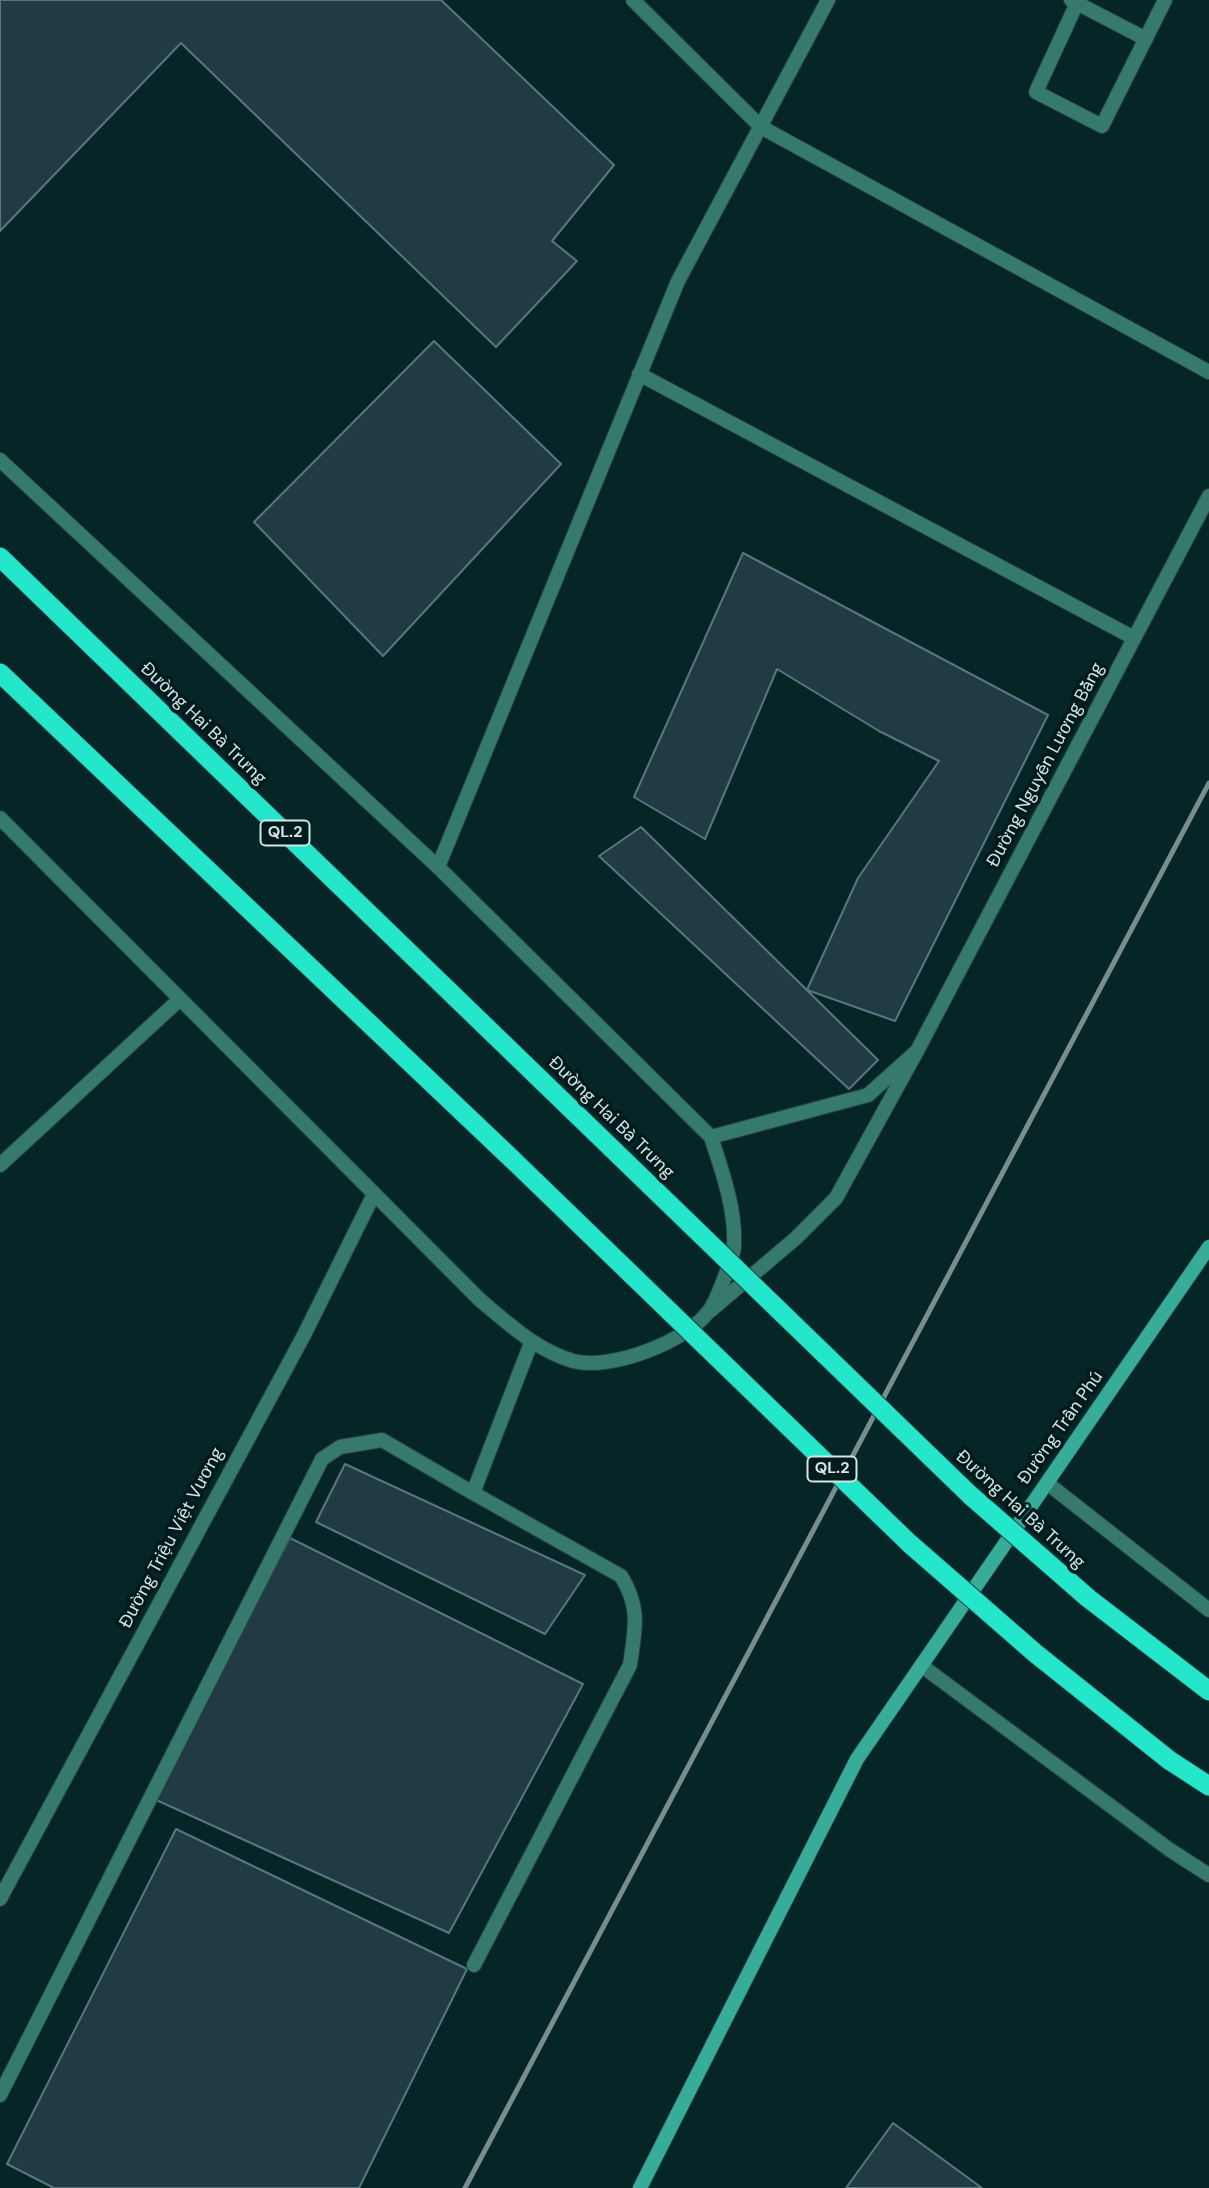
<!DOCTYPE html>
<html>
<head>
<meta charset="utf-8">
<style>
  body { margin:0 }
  canvas { display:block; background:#062527 }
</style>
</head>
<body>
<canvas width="1209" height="2188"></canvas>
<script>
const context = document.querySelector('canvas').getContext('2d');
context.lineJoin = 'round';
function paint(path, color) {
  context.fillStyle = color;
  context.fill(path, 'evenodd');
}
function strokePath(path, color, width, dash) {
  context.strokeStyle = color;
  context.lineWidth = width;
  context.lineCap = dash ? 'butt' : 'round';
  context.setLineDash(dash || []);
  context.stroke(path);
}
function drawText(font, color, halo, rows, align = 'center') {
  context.font = font + ' "DM Sans",sans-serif';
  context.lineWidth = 7;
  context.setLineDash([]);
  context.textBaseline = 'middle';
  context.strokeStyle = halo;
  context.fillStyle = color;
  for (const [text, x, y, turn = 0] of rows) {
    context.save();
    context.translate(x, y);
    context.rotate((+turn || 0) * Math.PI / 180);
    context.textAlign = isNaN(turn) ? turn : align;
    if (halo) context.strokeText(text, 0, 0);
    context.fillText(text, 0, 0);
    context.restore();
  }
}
const building = new Path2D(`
  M0,0H441L614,165L552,241L577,261L496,347L181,43L0,231Z
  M434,341L561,464L383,656L254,522Z
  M743,553L1048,715L895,1021L807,990L858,878L939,761L879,731L777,669L705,839L634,797Z
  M641,827L878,1060L849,1089L599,856Z
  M345,1464L585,1575L545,1634L316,1522Z
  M290,1538L583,1684L449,1933L154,1799Z
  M176,1829L467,1969L359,2188H54L7,2164Z
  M893,2123L982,2188H846Z`);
paint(building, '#213b44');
strokePath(building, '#59757f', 2);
const service = new Path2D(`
  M0,460L438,867L711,1137C722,1171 736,1209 734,1247C733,1258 716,1302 709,1311C686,1342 610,1371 573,1361C536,1350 509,1324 480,1300L0,818
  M0,1165L180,999
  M474,1965L630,1665C635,1629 641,1608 621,1576L473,1493L531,1343
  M0,2095L322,1459L340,1447L382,1440L473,1493`);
const minor = new Path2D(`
  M633,0L761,127L1209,372
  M1071,0L1146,39
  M1077,3L1036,92L1102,126L1165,0
  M639,374L1134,638
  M438,867L678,281L828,0
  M917,1051L1209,496
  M710,1311L796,1238L836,1198L917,1051L868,1095L711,1137
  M1047,1483L1209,1610
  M922,1666L1170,1850L1209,1875
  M0,1899L304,1335L374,1194`);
const secondary = new Path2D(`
  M640,2188L857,1759L1209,1247`);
const trunk = new Path2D(`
  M0,557L571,1109
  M0,673L513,1160
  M1169,1760L1209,1786`);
strokePath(service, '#234042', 16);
strokePath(minor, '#234042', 16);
strokePath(secondary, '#234042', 16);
strokePath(trunk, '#234042', 21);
strokePath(service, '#36796d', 14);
strokePath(minor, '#36796d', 14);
strokePath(secondary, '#36ac99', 14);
strokePath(trunk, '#23e6ca', 19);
strokePath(new Path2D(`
  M465,2188L1209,783`), '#778d8f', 5);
const trunkBridge = new Path2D(`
  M571,1109L970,1495L1088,1598L1209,1691
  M513,1160L909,1543L1035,1653L1169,1760`);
strokePath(trunkBridge, '#234042', 21, []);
strokePath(trunkBridge, '#23e6ca', 19);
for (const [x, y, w] of [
  [285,833,49],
  [832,1469,49]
]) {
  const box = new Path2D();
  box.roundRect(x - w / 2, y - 12.5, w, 25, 5);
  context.fillStyle = '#001b1d';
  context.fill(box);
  strokePath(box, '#d5e5e6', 2);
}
drawText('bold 16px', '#d5e5e6', null, [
  ["QL.2",285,833],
  ["QL.2",832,1469]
]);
drawText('18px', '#d5e5e6', '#001b1d', [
  ["Đường Hai Bà Trưng",203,724,44],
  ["Đường Nguyễn Lương Bằng",1046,765,-62],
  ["Đường Hai Bà Trưng",611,1118,44],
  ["Đường Trần Phú",1061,1428,-55],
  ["Đường Hai Bà Trưng",1020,1510,42],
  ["Đường Triệu Việt Vương",172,1538,-62]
]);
</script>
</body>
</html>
